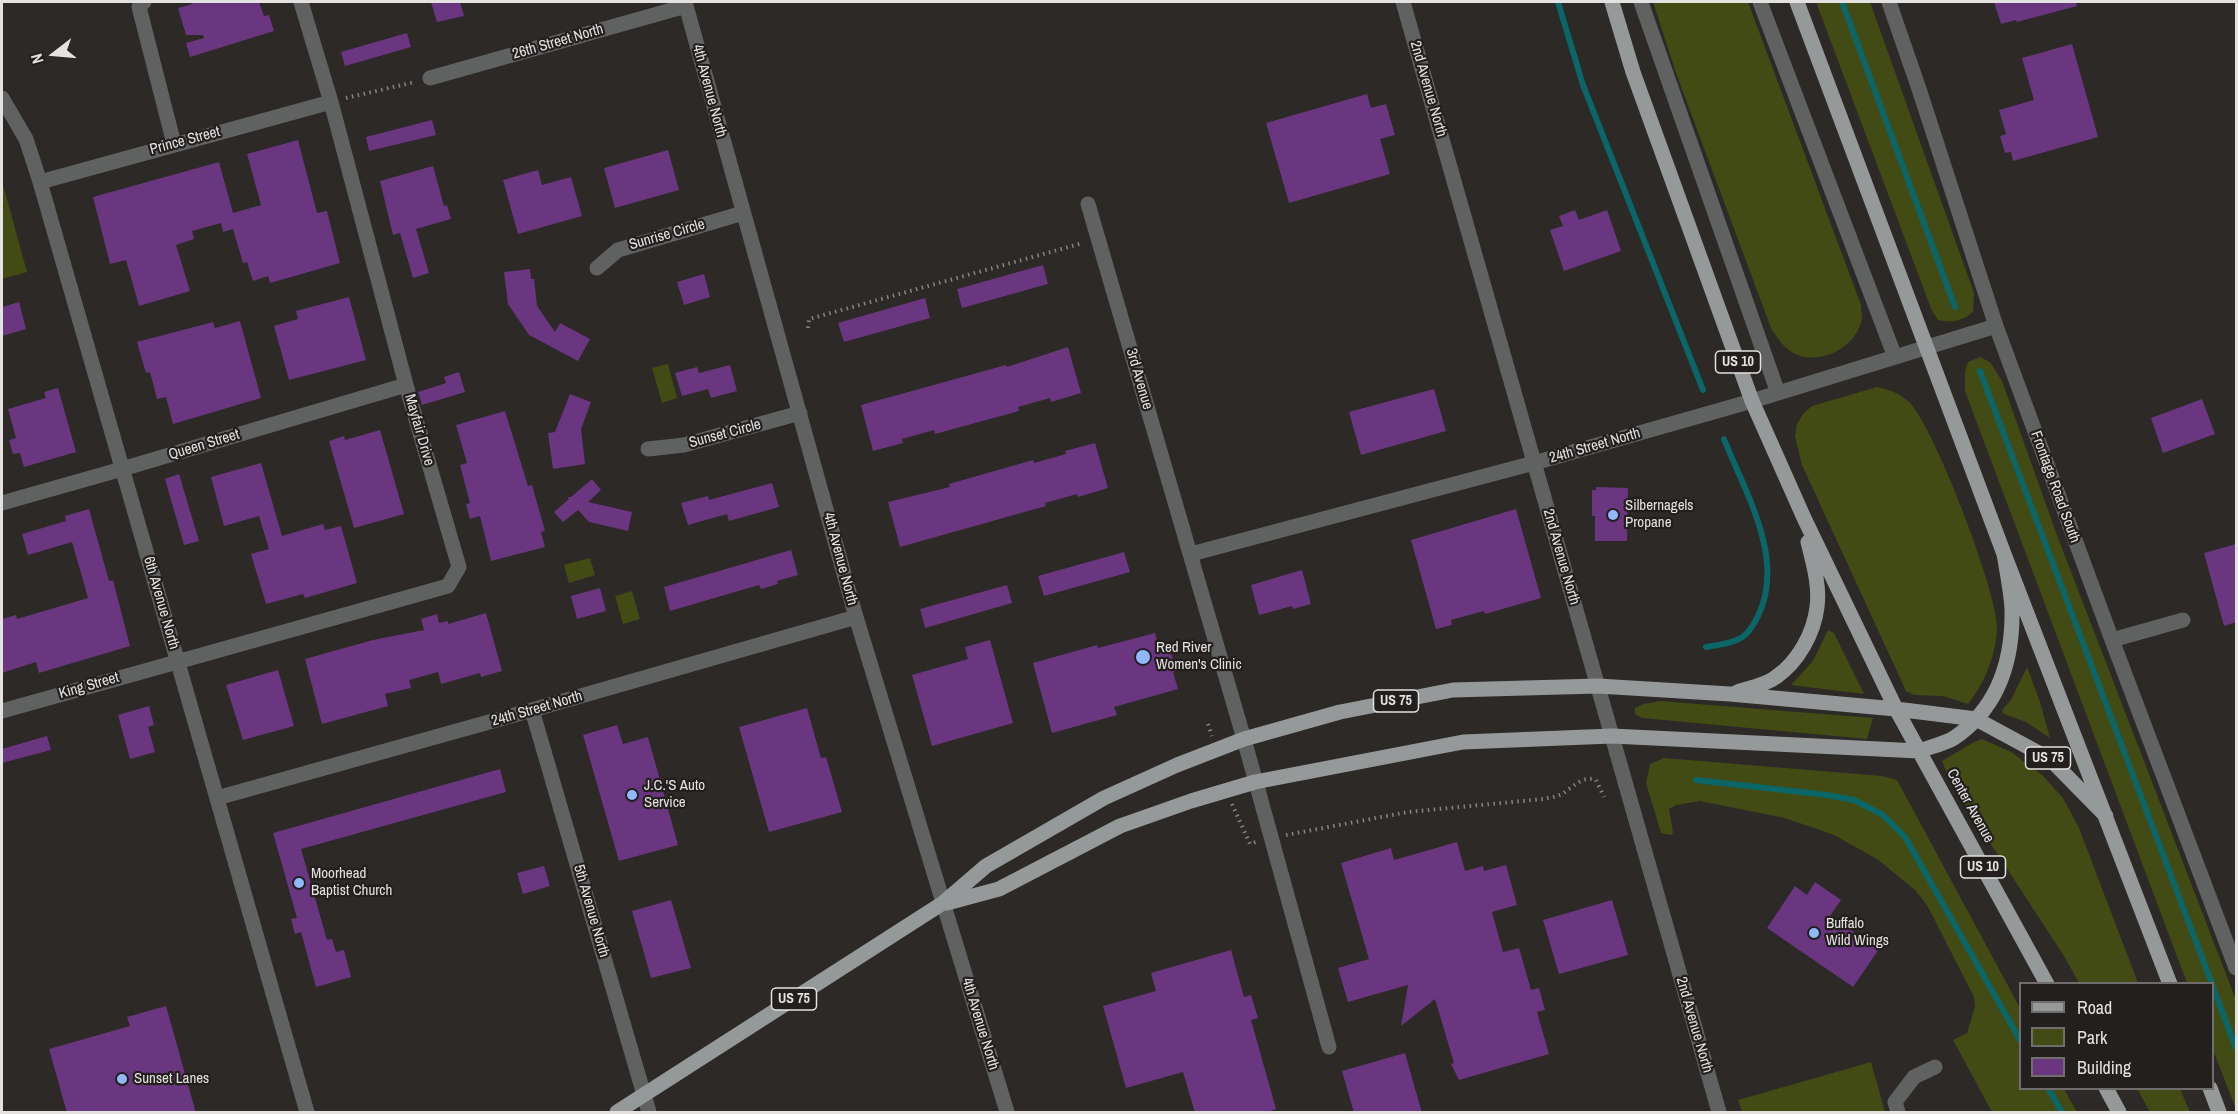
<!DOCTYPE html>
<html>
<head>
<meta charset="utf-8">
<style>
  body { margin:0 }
  #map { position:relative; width:2238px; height:1114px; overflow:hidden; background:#2c2927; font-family:"Archivo Narrow",sans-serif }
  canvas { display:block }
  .frame { position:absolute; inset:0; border:3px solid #e4e2e1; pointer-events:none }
  .legend { position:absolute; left:2019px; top:982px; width:195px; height:108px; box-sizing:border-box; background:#221f1e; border:2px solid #706d6c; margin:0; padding:8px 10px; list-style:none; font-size:18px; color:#e4e2e1 }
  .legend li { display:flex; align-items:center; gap:12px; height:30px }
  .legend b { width:30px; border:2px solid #706d6c }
  .north { position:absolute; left:24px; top:24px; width:60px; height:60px; -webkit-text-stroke:4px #221f1e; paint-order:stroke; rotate:254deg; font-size:16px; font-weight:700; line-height:24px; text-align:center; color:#e4e2e1 }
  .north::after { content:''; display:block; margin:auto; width:21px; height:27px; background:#e4e2e1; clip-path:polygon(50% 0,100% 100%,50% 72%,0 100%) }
</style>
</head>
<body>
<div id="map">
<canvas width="2238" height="1114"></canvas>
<div class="frame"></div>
<ul class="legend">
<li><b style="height:8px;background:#95999a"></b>Road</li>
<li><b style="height:16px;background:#434b15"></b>Park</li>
<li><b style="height:16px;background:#6a367f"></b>Building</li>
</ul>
<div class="north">N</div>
</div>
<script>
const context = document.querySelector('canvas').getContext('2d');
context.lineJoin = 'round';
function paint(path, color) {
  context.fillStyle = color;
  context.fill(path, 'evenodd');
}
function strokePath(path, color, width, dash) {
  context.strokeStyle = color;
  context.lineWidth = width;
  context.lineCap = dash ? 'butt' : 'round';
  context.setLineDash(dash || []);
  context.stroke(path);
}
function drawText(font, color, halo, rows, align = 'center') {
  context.font = font + ' "Archivo Narrow",sans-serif';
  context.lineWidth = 4.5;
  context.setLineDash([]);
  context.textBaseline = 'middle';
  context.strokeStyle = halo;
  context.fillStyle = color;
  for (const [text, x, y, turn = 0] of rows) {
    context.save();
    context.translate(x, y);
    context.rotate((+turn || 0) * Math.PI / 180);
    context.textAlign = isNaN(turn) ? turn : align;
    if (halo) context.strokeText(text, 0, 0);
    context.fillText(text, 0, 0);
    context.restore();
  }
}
paint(new Path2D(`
  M1653,2H1748L1861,305C1861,309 1862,314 1862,319C1857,345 1826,363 1801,356C1786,352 1778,339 1771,328L1676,73Z
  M1816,2H1870L1974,293L1973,312C1962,321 1952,323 1938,320L1932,311Z
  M2,181L27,272L2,279Z
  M1980,357L1990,362L2002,381L2058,538L2236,1000V1109L2213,1050L2212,984L2187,983L1965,391V371L1968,362Z
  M668,364L677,398L662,403L652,368Z
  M1877,387C1889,390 1900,393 1909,402C1934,426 1998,594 1997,628C1996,655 1985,683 1968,704L1943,696L1914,695L1906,691L1802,465L1795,436L1797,424L1803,414L1812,406Z
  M590,558L595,575L569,583L564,565Z
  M632,591L640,619L623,624L615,596Z
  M1828,630L1834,633L1864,694L1791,685L1813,661Z
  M2027,667L2040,702L2050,738L2026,722L2004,714L2002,710L2011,700Z
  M1660,701L1873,718L1867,739L1642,718L1635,714V708L1644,704Z
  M1982,739L2011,752L2042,775L2063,798L2079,828L2138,983H2079L2064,956L1951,783L1942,761L1974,742Z
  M1664,758L1882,776L1897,780L2020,1008V1088L2064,1089L2077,1112H1992L1953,1040L1967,1033L1975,1007L1974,997L1927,905L1915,890L1877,859L1834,835L1785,818L1700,801L1676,805L1669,809L1673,833L1671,835L1661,833L1646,783L1650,764Z
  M1871,1062L1885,1112H1742L1738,1100Z
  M2137,1089H2180L2190,1112H2150Z`), '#434b15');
strokePath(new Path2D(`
  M1558,2L1583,85L1703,390
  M1842,2L1955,307
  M1980,371L2212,984
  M1706,647C1718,645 1736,643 1745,635C1751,630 1755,622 1758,616C1786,559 1745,492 1724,439
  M1696,780L1827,795L1854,800L1883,815L1905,837L2020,1040
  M2212,985L2236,1048
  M2048,1088L2062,1112`), '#0a6667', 6);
paint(new Path2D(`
  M191,2H259L264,16L269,15L274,31L190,57L186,43L204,38L203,35H186L178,8L192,4Z
  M431,2H460L464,16L437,22Z
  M1994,2H2076L2077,6L2017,22L2016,20L2001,24Z
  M407,33L411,47L345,66L341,52Z
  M2072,44L2098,137L2013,161L2011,152L2005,153L2000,136L2006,134L1999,110L2034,100L2022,58Z
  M1367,94L1371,108L1386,104L1395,135L1380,139L1390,174L1289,203L1266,123Z
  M432,120L436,135L369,151L366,137Z
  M298,140L317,213L327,211L340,263L270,283L268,276L253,281L247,262L243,263L233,229L223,232L221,223L192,231L194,239L176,245L190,291L139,306L126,260L110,264L93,197L219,162L233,213L261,205L247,154Z
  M668,150L679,190L615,208L604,168Z
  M433,166L444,206L447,205L451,219L416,229L429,273L413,278L400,233L393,235L380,181Z
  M538,170L542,185L571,177L582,216L518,234L503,180Z
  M1575,210L1579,220L1607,210L1621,251L1564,271L1550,230L1563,226L1559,216Z
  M1043,265L1048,284L962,308L957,289Z
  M530,269L531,279H534L537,306L555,332L560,323L590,339L578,361L529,335L508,304L504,272Z
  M704,274L710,297L684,305L677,282Z
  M349,297L366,360L289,380L274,326L298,319L296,311Z
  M925,298L930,318L844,342L838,323Z
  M19,302L26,329L2,336V307Z
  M240,321L261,398L173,424L166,397L157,399L150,372L146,373L137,342L213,322L215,328Z
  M1068,347L1081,393L1051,402L1050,398L1018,407L1019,411L935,434L934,430L902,439L903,443L873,451L861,405L1006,365L1007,367Z
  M730,365L737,391L711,398L708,389L682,396L675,373L697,367L699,373Z
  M459,372L465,392L422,405L418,392L446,383L444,377Z
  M58,388L76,452L24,467L20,453L13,454L9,440L16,438L8,409L46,398L44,392Z
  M1434,389L1446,431L1361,455L1349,412Z
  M570,394L591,402L581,429L585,464L553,469L548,433L555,432Z
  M2202,399L2215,434L2163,453L2151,418Z
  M505,411L528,486L532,485L545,531L541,532L545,547L491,561L480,516L470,519L466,504L470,503L460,465L467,463L456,425Z
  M380,430L404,514L354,528L329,441L344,436L345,440Z
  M1095,443L1108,488L1078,497L1077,494L1045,503L1046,506L900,547L888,502L950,487L949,484L1033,460L1034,463L1066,454L1065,451Z
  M261,463L282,536L323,524L325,530L341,526L357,583L305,598L303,594L266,604L251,554L269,549L259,516L224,526L211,477Z
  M179,474L199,541L184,545L165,479Z
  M592,479L601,490L588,502L632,512L628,531L589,522L578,510L563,522L554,512L569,499L567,497H571Z
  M772,483L779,507L729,521L727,514L688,525L681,503L708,496L709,500Z
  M1596,487L1628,488L1627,541H1595V516H1592V490H1596Z
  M89,509L109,581L113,580L130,646L39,673L36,662L2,673V619L16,615L17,619L88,598L72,542L28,555L22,534L66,521L65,516Z
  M1516,509L1541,598L1485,614L1484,611L1451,620L1452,625L1436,629L1411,540Z
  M2236,544V622L2224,626L2204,553Z
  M791,550L798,575L777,581L778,584L761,589L759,585L670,611L664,587Z
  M1124,552L1130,572L1044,596L1038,576Z
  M1302,570L1311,604L1293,609L1292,606L1259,615L1251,585Z
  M1007,585L1012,603L925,628L920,609Z
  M600,588L606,611L577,619L571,596Z
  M486,613L502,671L481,677L480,673L441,684L438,672L409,680L411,688L385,694L388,706L322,724L305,659L373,640L424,630L421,619L437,614L439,623L448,621V624Z
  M1155,633L1159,649L1169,646L1176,671L1173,672L1178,689L1114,707L1117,715L1052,733L1033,663L1097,645L1098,648Z
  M990,640L1013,723L932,746L912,675L968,659L965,647Z
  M278,670L294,726L243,740L226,685Z
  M149,706L154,725L148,727L155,752L130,759L118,715Z
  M807,708L821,758L826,757L842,812L769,832L739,727Z
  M617,725L623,744L648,737L678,845L619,861L583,735Z
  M47,736L51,750L2,763V749Z
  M500,769L506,792L301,849L327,940L332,939L336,952L344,950L351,977L316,987L301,932L295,934L291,919L297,918L273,833Z
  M1457,842L1465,871L1483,866L1484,871L1506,865L1517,905L1492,912L1503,952L1519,948L1531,990L1539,988L1545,1010L1537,1012L1549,1054L1459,1080L1451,1064L1454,1063L1435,999L1401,1026L1408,985L1348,1002L1338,968L1369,959L1341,863L1391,848L1394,860Z
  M544,866L550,886L523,894L517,873Z
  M1815,882L1841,900L1830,916L1879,949L1853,987L1767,928L1795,886L1807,895Z
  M671,900L691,968L651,978L632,911Z
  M1612,900L1628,955L1559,974L1543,920Z
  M1231,950L1244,997L1251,995L1258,1018L1251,1020L1276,1109L1265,1113H1195L1183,1072L1126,1088L1103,1006L1156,991L1151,973Z
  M166,1006L196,1113H67L49,1049L130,1026L127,1017Z
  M1405,1053L1422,1113H1354L1342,1071Z`), '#6a367f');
strokePath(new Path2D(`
  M346,98L415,82
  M808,328L809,319L1083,243
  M1208,724L1212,736
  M1232,804L1250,844L1256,842
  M1286,835L1408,812L1543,799C1549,798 1556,797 1562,794C1573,787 1583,775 1596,780L1604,797`), '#878483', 4, [1.5, 4.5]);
strokePath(new Path2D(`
  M144,2L139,7L174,144
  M685,2L856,617L1007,1112
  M1403,2L1719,1112
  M1641,2L1778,393
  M1760,2L1895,357
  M1889,2L1919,89L1996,326L2112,640L2236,968
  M430,78L686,6
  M2,98L26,139L40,182L307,1112
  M40,182L331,102
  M1088,204L1244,739L1329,1047
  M597,268L618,250L743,213
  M648,449L684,445L800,413
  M2,503L122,469L406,385
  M1191,554L1534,463L1752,401L1996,326
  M2112,640L2183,620
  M532,710L649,1112
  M2,711L448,586L459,567L406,385L331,102L301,2
  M217,798L532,710L856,617
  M1898,1112L1895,1102L1914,1077L1935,1067`), '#606262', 15);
strokePath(new Path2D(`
  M1612,2L1633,72L1752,401L1804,518L1896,709L2047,984
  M1797,2L2004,554L2170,984
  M1737,692C1749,688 1766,685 1776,677C1798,662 1814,633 1817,607C1820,586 1813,562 1808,542
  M947,903L999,889L1120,826L1191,801L1255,782L1463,742L1612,736L1919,751C1930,747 1944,744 1954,738C1998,708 2013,661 2012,609C2011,591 2007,572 2004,554
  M2106,1088L2119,1112
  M2210,1088L2219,1112
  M617,1112L943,903L986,866L1104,798L1177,765L1244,739L1340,712L1453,690L1598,686L1730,694L1896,709L1976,719L2050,759L2106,816`), '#95999a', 15);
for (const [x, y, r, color] of [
  [1613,515,6,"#91b8fd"],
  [1143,657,8,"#91b8fd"],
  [632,795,6,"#91b8fd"],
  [299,883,6,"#91b8fd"],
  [1814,933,6,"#91b8fd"],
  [122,1079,6,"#91b8fd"]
]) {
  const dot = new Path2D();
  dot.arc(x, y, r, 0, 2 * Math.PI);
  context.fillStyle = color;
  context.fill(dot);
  strokePath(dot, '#221f1e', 2);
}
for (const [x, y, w] of [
  [1738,362,45],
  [1396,701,45],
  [2048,758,45],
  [1983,867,45],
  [794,999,45]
]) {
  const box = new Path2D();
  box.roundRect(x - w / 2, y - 11, w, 22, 4.5);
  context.fillStyle = '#221f1e';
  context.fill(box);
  strokePath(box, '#e4e2e1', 1.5);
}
drawText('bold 14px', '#e4e2e1', null, [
  ["US 10",1738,362],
  ["US 75",1396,701],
  ["US 75",2048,758],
  ["US 10",1983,867],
  ["US 75",794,999]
]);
drawText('15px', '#e4e2e1', '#221f1e', [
  ["26th Street North",558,42,-16],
  ["2nd Avenue North",1428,89,74],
  ["4th Avenue North",709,91,75],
  ["Prince Street",185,141,-15],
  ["Sunrise Circle",667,235,-16],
  ["3rd Avenue",1139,379,74],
  ["Mayfair Drive",419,430,74],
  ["Sunset Circle",725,434,-15],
  ["Queen Street",204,445,-17],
  ["24th Street North",1595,446,-16],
  ["Frontage Road South",2055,487,70],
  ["2nd Avenue North",1561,557,74],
  ["4th Avenue North",840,559,75],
  ["6th Avenue North",161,603,74],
  ["King Street",89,686,-16],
  ["24th Street North",537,709,-16],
  ["Center Avenue",1970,806,61],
  ["5th Avenue North",591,911,74],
  ["4th Avenue North",980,1024,73],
  ["2nd Avenue North",1694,1025,74]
]);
drawText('15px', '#e4e2e1', '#221f1e', [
  ["Silbernagels",1625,506],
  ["Propane",1625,523],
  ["Red River",1156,648],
  ["Women's Clinic",1156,665],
  ["J.C.'S Auto",644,786],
  ["Service",644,803],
  ["Moorhead",311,874],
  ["Baptist Church",311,891],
  ["Buffalo",1826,924],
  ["Wild Wings",1826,941],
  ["Sunset Lanes",134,1079]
], 'left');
</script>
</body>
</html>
